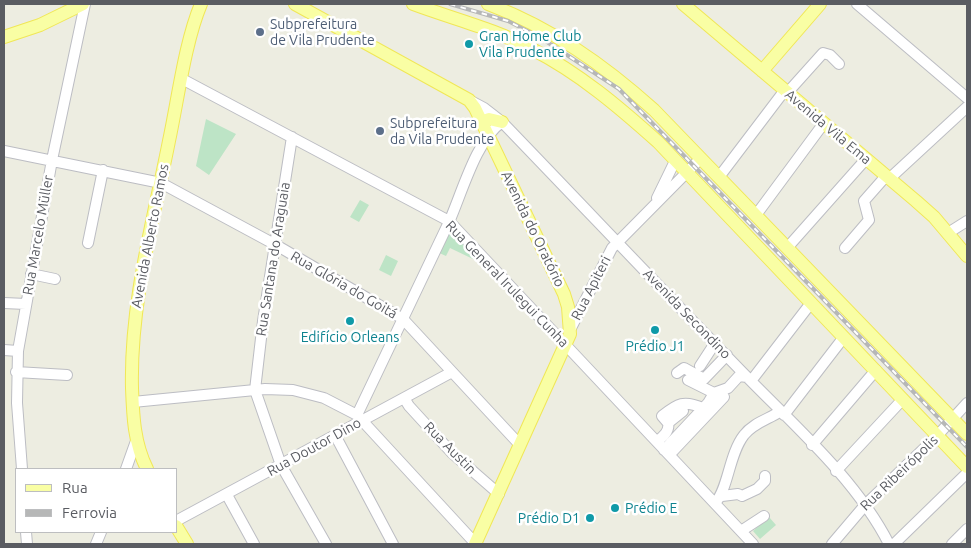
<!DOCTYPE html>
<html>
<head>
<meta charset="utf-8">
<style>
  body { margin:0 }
  #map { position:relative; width:971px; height:548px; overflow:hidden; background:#edede1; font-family:Ubuntu,sans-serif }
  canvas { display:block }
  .frame { position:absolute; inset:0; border:5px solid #5a5c62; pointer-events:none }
  .legend { position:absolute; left:15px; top:468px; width:162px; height:65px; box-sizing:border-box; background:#fff; border:1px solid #bdbec0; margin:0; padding:6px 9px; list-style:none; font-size:15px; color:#5a5c62 }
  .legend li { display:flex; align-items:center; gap:10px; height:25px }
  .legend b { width:25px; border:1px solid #bdbec0 }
</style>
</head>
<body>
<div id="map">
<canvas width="971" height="548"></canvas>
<div class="frame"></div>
<ul class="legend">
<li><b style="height:6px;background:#f9fea4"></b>Rua</li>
<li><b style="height:6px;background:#b6b7b7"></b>Ferrovia</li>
</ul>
</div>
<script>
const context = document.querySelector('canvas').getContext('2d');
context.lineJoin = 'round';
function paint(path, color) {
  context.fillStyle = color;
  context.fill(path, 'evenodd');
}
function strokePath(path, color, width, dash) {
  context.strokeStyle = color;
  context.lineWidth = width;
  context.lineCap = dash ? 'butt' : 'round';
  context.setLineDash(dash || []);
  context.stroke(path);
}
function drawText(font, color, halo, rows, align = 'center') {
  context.font = font + ' Ubuntu,sans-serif';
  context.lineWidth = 5;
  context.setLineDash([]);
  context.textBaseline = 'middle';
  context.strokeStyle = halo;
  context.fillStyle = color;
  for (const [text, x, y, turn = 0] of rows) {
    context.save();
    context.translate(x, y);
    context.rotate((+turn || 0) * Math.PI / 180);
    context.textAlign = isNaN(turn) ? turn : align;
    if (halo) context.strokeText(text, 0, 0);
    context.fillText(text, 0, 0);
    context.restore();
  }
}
paint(new Path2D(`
  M206,119L236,134L209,175L196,166Z
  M360,200L369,205L359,222L350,217Z
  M447,228L475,253L473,259L450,248L446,256L437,252Z
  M386,255L398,261L391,276L379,270Z
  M769,517L776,525L760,539L753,531Z`), '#bde4c6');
const minor = new Path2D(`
  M857,4L967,98
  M182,79L449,221L753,544
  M788,92L823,53L830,55L839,64
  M469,100L484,108L502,122C584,207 665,293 748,378C797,428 857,481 889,544
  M292,137L263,321L255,390L281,465L326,544
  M4,151L161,183L276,245L403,319L520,445
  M719,177L785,90
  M889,179L967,107
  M657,198L675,161
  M756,215L824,123
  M948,233L967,221
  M88,243L103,170
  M787,248L866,159
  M845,248L869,220L864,201L886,176
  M31,274L55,279
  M4,303L26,304
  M571,328L612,248L701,158
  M4,350L18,351
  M700,366L715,343
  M16,372L67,375
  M677,373L684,368L704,379L727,355
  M688,380L714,393
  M751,381L811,303
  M404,398L409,406L452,453L499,494
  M133,402L265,389L293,390L324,398L357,415L475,543
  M357,415C388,351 418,286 449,222C462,193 476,140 502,122
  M784,415L844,337
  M668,423L662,416C678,403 684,400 703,408
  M335,435L393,544
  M656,441C663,438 670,430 668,423L683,411
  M812,445L876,370
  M664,450L708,403L714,393L728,388L739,376L747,377
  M673,451L724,397
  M22,469L17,403L18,351L52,160L85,4
  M126,469L136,441
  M836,471L903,399
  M227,495L254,544
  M722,496L738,494L742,496L757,489L765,481V476
  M715,503C728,490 729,454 744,435C753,423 769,419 781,411
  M176,521L452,372
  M741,531L764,516
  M26,532L27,544
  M96,544L101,532
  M832,544L866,504L937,436L967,403
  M894,544L967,473
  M952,544L967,529`);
const major = new Path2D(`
  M295,4L469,100L475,108L564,294L568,307L570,334L475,544
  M413,4C453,19 495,29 532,49C579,73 619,107 658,142L967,467
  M488,4C551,28 603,64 654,110L967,434
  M683,4L916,201L934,217L967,256
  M4,37L40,25L83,4
  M762,71L820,4
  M482,122L489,119L502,122
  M147,469C134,443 133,416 132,388C130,304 153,222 169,141C178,99 185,42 201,4
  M176,526L187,544`);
strokePath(minor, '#bcbdc3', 12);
strokePath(major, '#f0e757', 14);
strokePath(minor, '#fff', 10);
strokePath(major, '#f9fea4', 12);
const rail = new Path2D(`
  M450,4L508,21L541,38L619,89L967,447`);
strokePath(rail, '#b6b7b7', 4);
strokePath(rail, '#fff', 2, [5.5]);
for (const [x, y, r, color] of [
  [260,32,5,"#5c6f8a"],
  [469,44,5,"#0f9aa8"],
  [380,131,5,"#5c6f8a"],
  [350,321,5,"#0f9aa8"],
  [655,330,5,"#0f9aa8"],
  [615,508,5,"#0f9aa8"],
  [590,518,5,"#0f9aa8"]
]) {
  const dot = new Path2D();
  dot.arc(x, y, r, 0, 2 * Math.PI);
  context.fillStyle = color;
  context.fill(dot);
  strokePath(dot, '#fff', 2);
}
drawText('14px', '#4e5e75', '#fff', [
  ["Subprefeitura",270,24],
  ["de Vila Prudente",270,40],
  ["Subprefeitura",390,123],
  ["da Vila Prudente",390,139]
], 'left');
drawText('14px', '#0d838f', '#fff', [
  ["Gran Home Club",479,36],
  ["Vila Prudente",479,52],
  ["Edifício Orleans",350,337,"center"],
  ["Prédio J1",655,346,"center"],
  ["Prédio E",625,508],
  ["Prédio D1",580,518,"right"]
], 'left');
drawText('14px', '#5a5c62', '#fff', [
  ["Avenida Vila Ema",828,127,40],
  ["Avenida do Oratório",533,229,64],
  ["Rua Marcelo Müller",38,235,-80],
  ["Avenida Alberto Ramos",150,236,-79],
  ["Rua Santana do Araguaia",273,259,-81],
  ["Rua General Irulegui Cunha",507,284,46],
  ["Rua Glória do Goitá",344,285,30],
  ["Rua Apiteri",591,288,-63],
  ["Avenida Secondino",687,314,46],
  ["Rua Doutor Dino",314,447,-29],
  ["Rua Austin",450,448,45],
  ["Rua Ribeirópolis",899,473,-44]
]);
</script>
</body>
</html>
